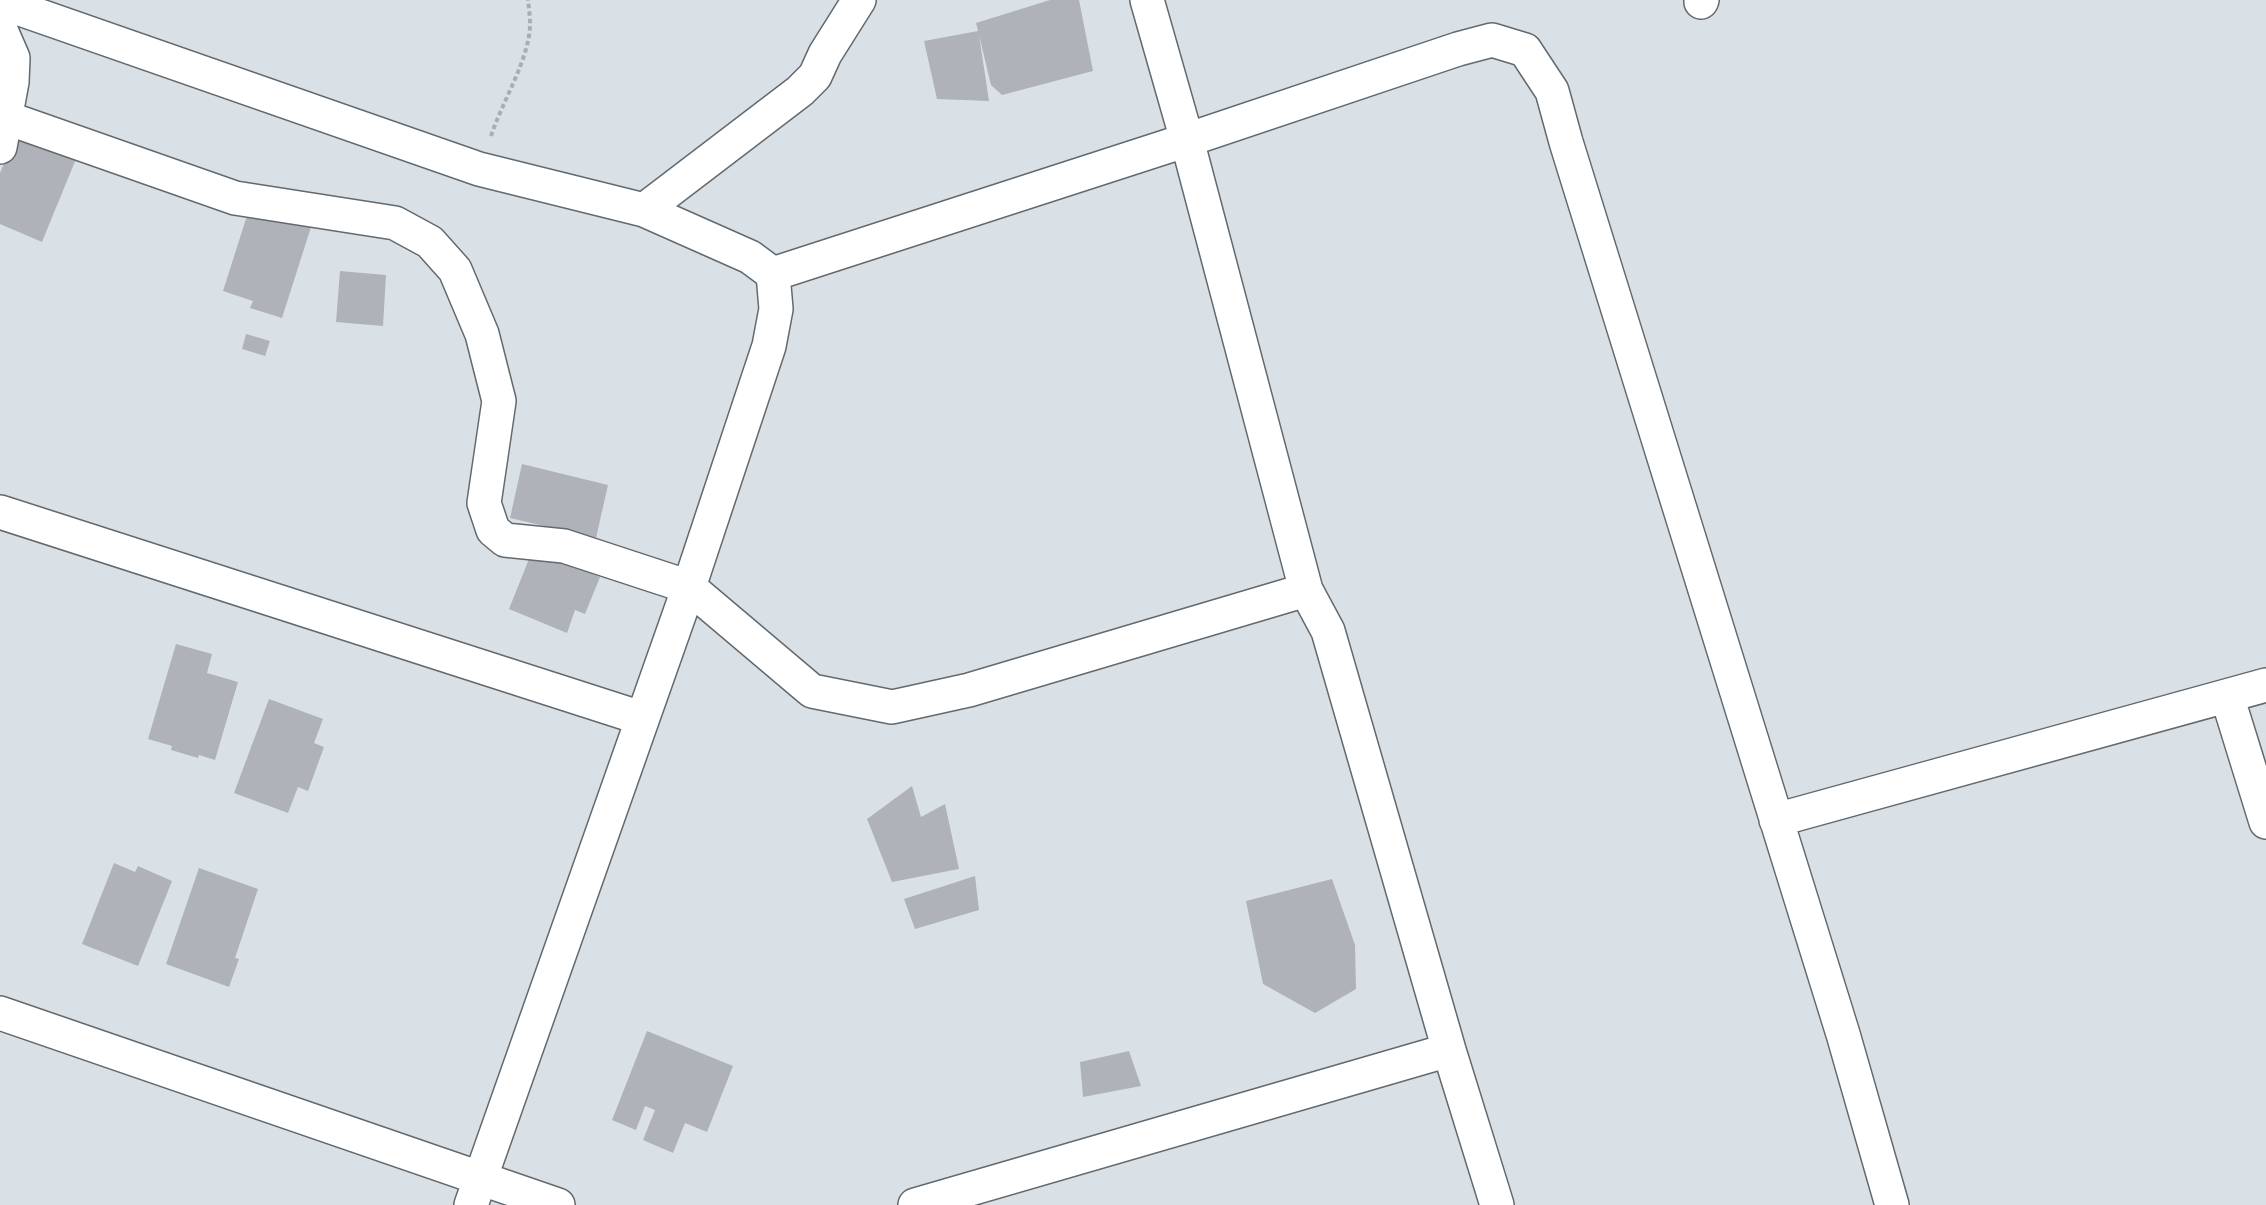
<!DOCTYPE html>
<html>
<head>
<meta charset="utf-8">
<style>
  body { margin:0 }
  canvas { display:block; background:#d9e1e7 }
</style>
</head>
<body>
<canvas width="2266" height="1205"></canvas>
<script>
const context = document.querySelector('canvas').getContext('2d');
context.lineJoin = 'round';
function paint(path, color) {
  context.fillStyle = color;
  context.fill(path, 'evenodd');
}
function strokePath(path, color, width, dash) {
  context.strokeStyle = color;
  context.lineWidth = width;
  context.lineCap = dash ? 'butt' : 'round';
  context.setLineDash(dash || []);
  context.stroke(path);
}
paint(new Path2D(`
  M1050,0H1079L1093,71L1002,95L991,85L979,35L989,101L937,99L924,41L978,31L976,23Z
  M18,129L78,154L42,242L0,224V173Z
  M251,203L312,224L282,318L250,308L253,301L223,291Z
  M340,271L386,275L383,326L336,322Z
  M246,334L270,341L265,356L242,349Z
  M522,464L608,485L596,538L510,518Z
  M533,549L600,577L585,614L575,610L567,633L509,609Z
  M176,644L212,654L207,673L238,682L215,760L199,755L198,758L171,750L172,746L148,739Z
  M269,699L323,719L314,743L324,747L308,791L298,787L288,813L234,793Z
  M912,786L921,817L945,804L959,869L892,882L867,819Z
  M114,863L135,872L138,866L172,881L138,966L82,944Z
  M199,868L258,889L235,958L239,959L229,987L166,964Z
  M975,876L979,910L915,929L904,899Z
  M1332,879L1355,945L1356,989L1315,1013L1263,984L1246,901Z
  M647,1031L733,1066L707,1132L685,1123L673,1153L643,1140L655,1110L645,1106L636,1130L612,1120Z
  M1129,1051L1141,1086L1083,1097L1080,1062Z`), '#b0b2ba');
const minor = new Path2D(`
  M1147,0L1187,140L1306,590L1328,631L1449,1050L1497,1205
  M0,2L479,169L644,210L750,257L773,274L776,309L769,346L689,587L471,1205
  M1701,2L1702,0
  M0,28L13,58L12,82L0,147
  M7,118L235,198L395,223L430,242L455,270L482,334L499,401L484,503L493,530L505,540L564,546L689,587L812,691L892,707L969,690L1306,590
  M644,210L800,91L815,76L825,54L859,0
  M773,274L1187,140L1458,49L1492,40L1525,50L1552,91L1566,142L1843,1034L1892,1205
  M0,512L641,718
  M2227,696L2266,822
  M1776,820L2266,685
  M0,1013L558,1205
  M915,1205L1449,1050`);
strokePath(minor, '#62696f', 36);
strokePath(new Path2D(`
  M491,136C502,102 530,58 530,24C530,16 529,8 528,0`), '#a8afb4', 4, [4.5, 3]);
strokePath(minor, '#fff', 33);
</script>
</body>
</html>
